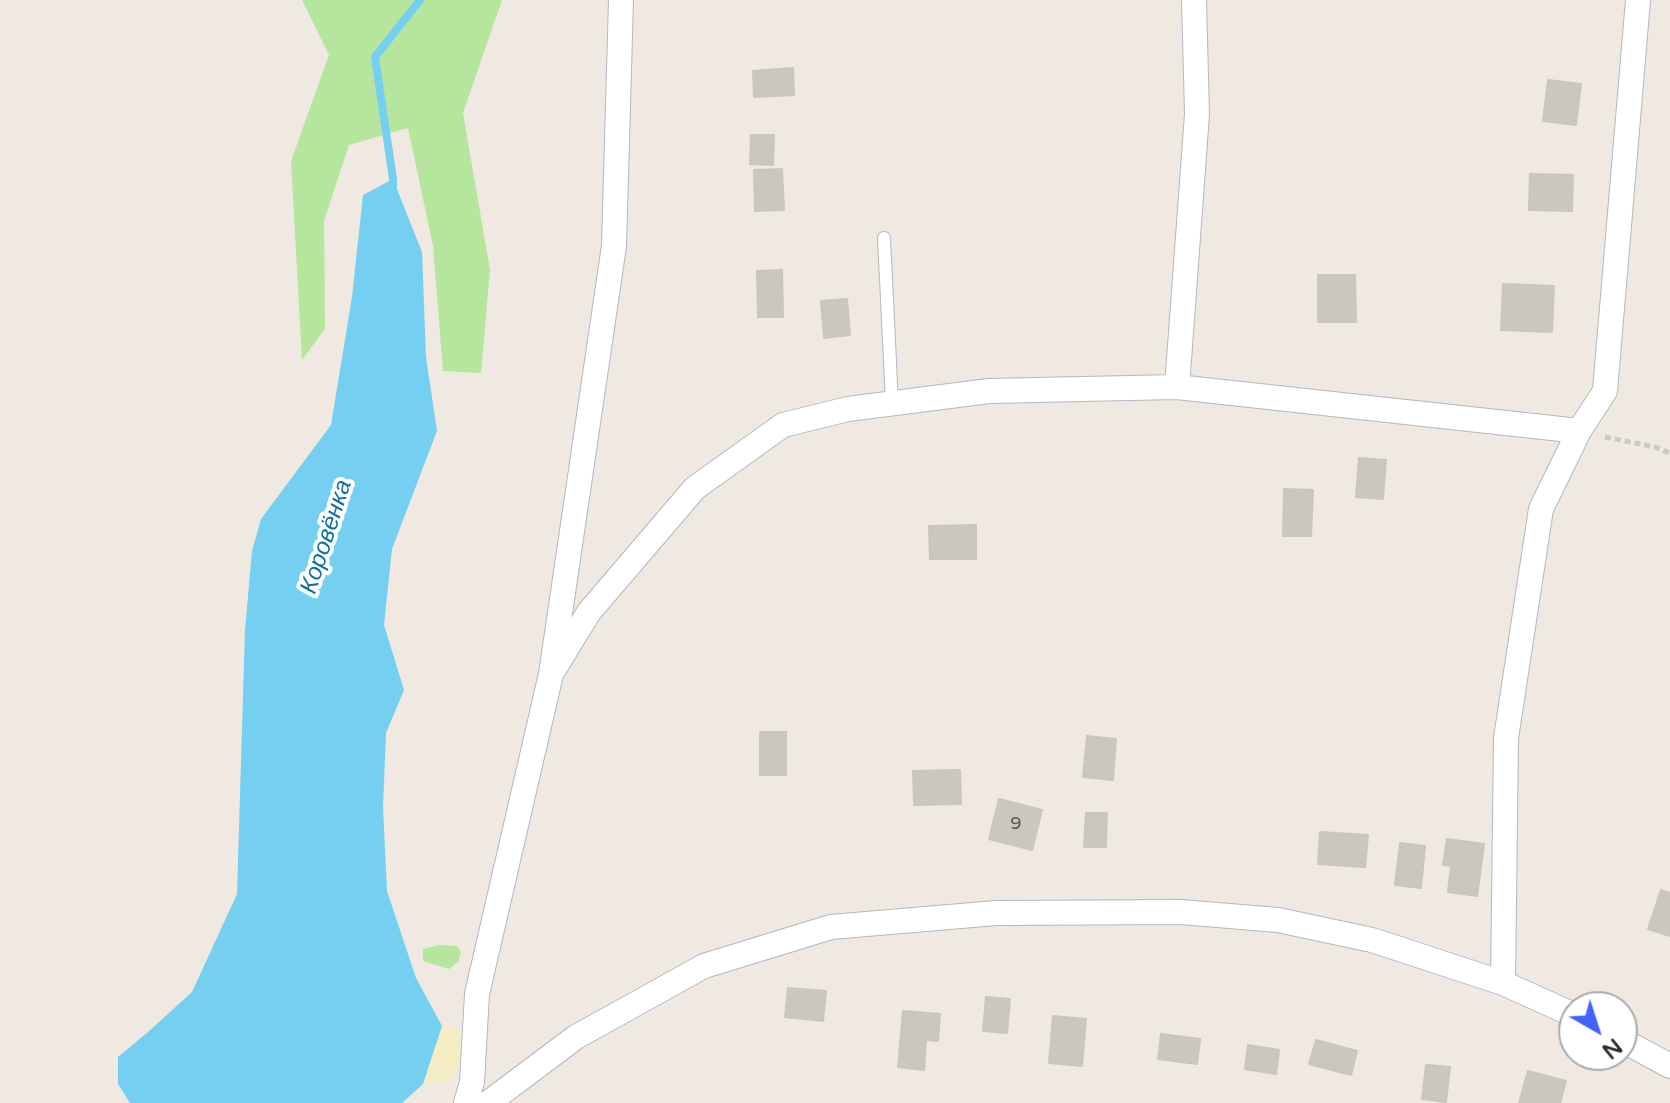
<!DOCTYPE html>
<html>
<head>
<meta charset="utf-8">
<style>
  body { margin:0 }
  #map { position:relative; width:1670px; height:1103px; overflow:hidden; background:#efe9e1; font-family:"Varela Round",sans-serif }
  canvas { display:block }
  .north { position:absolute; left:1558px; top:991px; width:80px; height:80px; box-sizing:border-box; background:#fff; border:2px solid #ababab; border-radius:50%; rotate:141deg; font-size:22px; font-weight:700; line-height:32px; text-align:center; color:#2e2e2e }
  .north::after { content:''; display:block; margin:auto; width:28px; height:36px; background:#4264fb; clip-path:polygon(50% 0,100% 100%,50% 72%,0 100%) }
</style>
</head>
<body>
<div id="map">
<canvas width="1670" height="1103"></canvas>
<div class="north">N</div>
</div>
<script>
const context = document.querySelector('canvas').getContext('2d');
context.lineJoin = 'round';
function paint(path, color) {
  context.fillStyle = color;
  context.fill(path, 'evenodd');
}
function strokePath(path, color, width, dash) {
  context.strokeStyle = color;
  context.lineWidth = width;
  context.lineCap = dash ? 'butt' : 'round';
  context.setLineDash(dash || []);
  context.stroke(path);
}
function drawText(font, color, halo, rows, align = 'center') {
  context.font = font + ' "Varela Round",sans-serif';
  context.lineWidth = 8;
  context.setLineDash([]);
  context.textBaseline = 'middle';
  context.strokeStyle = halo;
  context.fillStyle = color;
  for (const [text, x, y, turn = 0] of rows) {
    context.save();
    context.translate(x, y);
    context.rotate((+turn || 0) * Math.PI / 180);
    context.textAlign = isNaN(turn) ? turn : align;
    if (halo) context.strokeText(text, 0, 0);
    context.fillText(text, 0, 0);
    context.restore();
  }
}
paint(new Path2D(`
  M302,0H502L463,113L490,270L481,373L443,371L433,246L408,128L349,145L324,221L325,329L302,360L291,161L329,55Z
  M438,945L457,946L461,952L458,962L449,969L423,961V949Z`), '#b6e59e');
paint(new Path2D(`
  M442,1026L457,1028C473,1048 459,1069 445,1084H423Z`), '#f3ecc5');
paint(new Path2D(`
  M393,179L422,252L426,357L437,431L392,549L384,625L404,690L386,733L383,807L387,891L416,978L442,1026L423,1084L402,1103H130L118,1084V1057L148,1032L192,992L237,894L245,630L252,551L261,519L331,425L352,297L363,195Z`), '#75cff0');
strokePath(new Path2D(`
  M393,186V179L375,57L420,0`), '#75cff0', 8);
const building = new Path2D(`
  M793,68L794,95L754,97L753,71Z
  M1548,80L1581,84L1576,125L1543,121Z
  M751,135H774L773,165L750,164Z
  M782,169L784,210L755,211L754,170Z
  M1530,174L1573,175L1572,211L1529,210Z
  M782,270L783,317H758L757,271Z
  M1318,275H1355L1356,322H1318Z
  M1503,284L1554,286L1552,332L1501,330Z
  M847,299L850,335L824,338L821,301Z
  M1359,458L1386,460L1383,499L1356,497Z
  M1284,489L1313,490L1311,536H1283Z
  M976,525V559H930L929,526Z
  M760,732H786V775H760Z
  M1087,736L1116,739L1113,780L1083,777Z
  M960,770L961,804L914,805L913,771Z
  M999,799L1042,810L1032,850L989,839Z
  M1086,813H1107L1106,847H1084Z
  M1320,832L1368,835L1365,867L1318,864Z
  M1447,839L1484,844L1477,896L1448,892L1451,866L1443,865Z
  M1400,843L1425,846L1421,888L1395,885Z
  M1661,890L1670,893V936L1648,929Z
  M788,988L826,991L823,1021L785,1017Z
  M986,997L1010,999L1007,1033L983,1031Z
  M903,1011L940,1014L938,1041L926,1040L924,1070L898,1067Z
  M1053,1016L1086,1019L1082,1066L1049,1063Z
  M1161,1034L1200,1039L1197,1064L1158,1059Z
  M1316,1040L1357,1051L1351,1075L1309,1064Z
  M1248,1045L1279,1050L1276,1074L1245,1069Z
  M1426,1065L1450,1067L1446,1102L1422,1099Z
  M1528,1071L1566,1081L1560,1103H1519Z`);
paint(building, '#cbc7bf');
strokePath(building, '#cbc5ba', 2);
const lane = new Path2D(`
  M884,238L892,403`);
const street = new Path2D(`
  M1177,387L1197,114L1194,0
  M551,674L589,612L695,488L783,425L848,409L989,391L1177,387L1579,431
  M1503,983L1506,738L1541,509L1579,431L1605,391L1638,0
  M1622,1040L1670,1066
  M466,1103L472,1082L477,994L551,674L614,246L621,0
  M488,1103L576,1037L704,966L831,927L996,913L1181,912L1278,920L1372,940L1503,983L1574,1015`);
strokePath(lane, '#b4b7c1', 14);
strokePath(street, '#b4b7c1', 26);
strokePath(new Path2D(`
  M1605,437L1655,447L1670,453`), '#c9c9c9', 5, [6, 4]);
strokePath(lane, '#fff', 12);
strokePath(street, '#fff', 24);
drawText('18px', '#555452', null, [
  ["9",1016,824]
]);
drawText('italic 24px', '#0d6fa3', '#fff', [
  ["Коровёнка",327,537,-72]
]);
</script>
</body>
</html>
